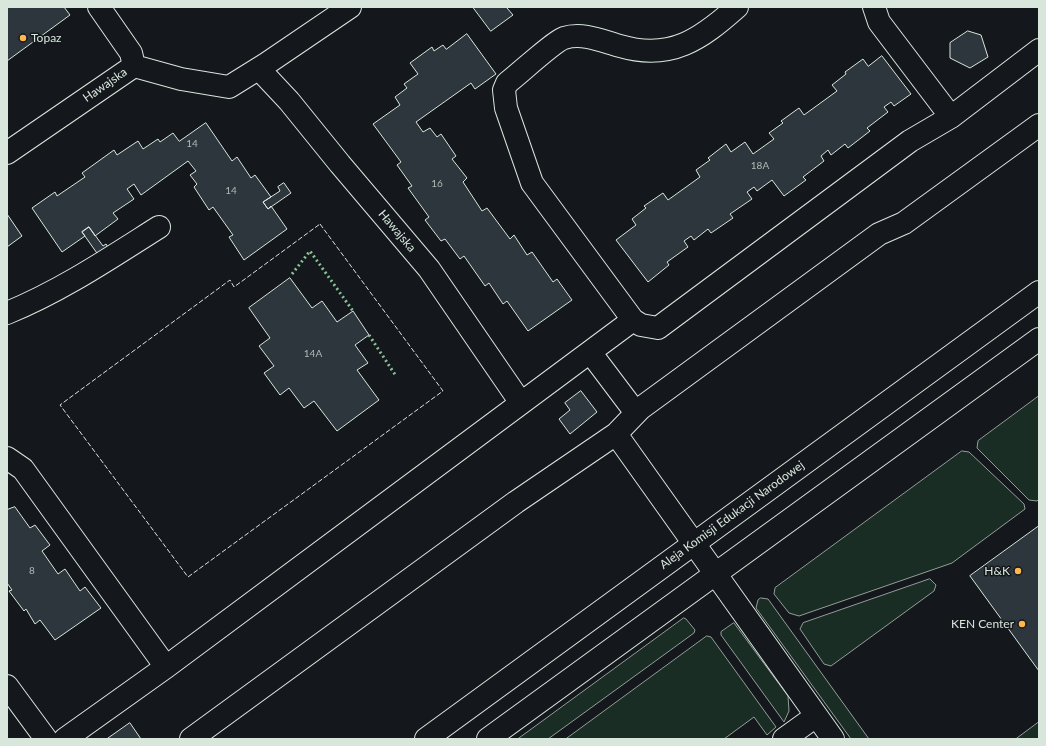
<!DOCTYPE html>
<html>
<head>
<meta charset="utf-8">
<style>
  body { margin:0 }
  #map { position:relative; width:1046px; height:746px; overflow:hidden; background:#14181c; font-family:Lato,sans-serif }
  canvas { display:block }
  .frame { position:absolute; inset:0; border:8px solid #d8e6dc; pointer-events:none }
</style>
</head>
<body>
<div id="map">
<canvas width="1046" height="746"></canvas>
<div class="frame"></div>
</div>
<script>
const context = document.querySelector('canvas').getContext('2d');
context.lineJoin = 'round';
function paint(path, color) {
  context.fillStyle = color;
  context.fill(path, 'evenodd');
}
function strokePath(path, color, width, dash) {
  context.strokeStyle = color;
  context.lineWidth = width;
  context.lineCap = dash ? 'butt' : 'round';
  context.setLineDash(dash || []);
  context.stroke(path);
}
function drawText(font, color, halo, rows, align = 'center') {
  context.font = font + ' Lato,sans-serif';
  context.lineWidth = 3;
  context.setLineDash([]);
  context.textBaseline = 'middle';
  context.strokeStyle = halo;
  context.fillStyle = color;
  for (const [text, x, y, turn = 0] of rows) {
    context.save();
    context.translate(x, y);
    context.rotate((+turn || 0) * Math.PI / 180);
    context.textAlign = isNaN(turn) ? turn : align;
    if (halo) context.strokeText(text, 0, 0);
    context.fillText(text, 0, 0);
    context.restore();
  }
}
const green = new Path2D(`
  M1039,396V499L1037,501L1029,500L977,448L978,441Z
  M962,451L969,452L1024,504L1025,509L952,563L799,616L789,613L774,594L775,588Z
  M930,579L936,585L934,591L831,666L824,664L800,629L803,623Z
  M761,598L768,599L869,739H851L756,608L758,600Z
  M684,618L686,619L695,630L694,633L548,739H518Z
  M734,623L788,696L789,711L784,722L721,635V632Z
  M707,636L711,637L776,727L767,735L754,717L724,739H566Z
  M1039,722V739H1016Z`);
paint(green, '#1a2d24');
strokePath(green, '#939e99', 1);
const building = new Path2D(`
  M7,7H64L70,15L7,61Z
  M473,7H509L507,8L513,15L491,31Z
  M968,31L981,35L988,57L970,68L950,58V43Z
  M467,34L496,74L475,89L471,83L416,122L423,132L430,128L437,137L441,134L456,156L452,159L467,178L463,182L482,211L487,208L510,239L514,235L527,255L532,252L553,282L557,279L572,300L528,331L507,301L503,304L489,283L485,286L464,256L460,259L445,239L441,241L425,220L429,217L408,188L412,186L397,165L401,162L373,124L400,105L395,97L407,88L404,84L418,74L410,63L432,47L434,51L443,45L446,49Z
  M882,56L911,94L894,106L891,102L884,107L888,112L867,128L870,131L848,148L845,144L831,155L828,150L821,156L824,161L803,177L806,180L784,196L772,180L757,191L754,187L747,192L752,199L730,214L733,218L711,233L708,229L694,240L691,236L684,241L688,247L667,262L669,265L648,282L616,240L636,225L632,219L646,208L644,206L663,193L668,200L700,177L696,170L710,160L708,158L726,144L731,152L745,142L753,154L774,139L769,133L783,123L781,121L799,108L804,115L837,91L832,85L846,74L845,72L863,59L868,66Z
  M206,123L232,161L237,157L251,178L255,175L271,197L263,202L268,209L271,206L287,229L244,260L229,237L233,235L213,207L209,210L194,187L197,184L190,175L196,171L188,161L141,195L134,184L127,189L134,199L113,213L118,219L95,236L89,227L82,232L85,236L62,252L32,208L55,192L57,196L85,177L82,173L114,150L117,155L138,141L143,149L158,139L160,142L173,133L179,141Z
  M284,183L291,193L268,209L263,202L280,191L278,187Z
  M7,214L22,236L7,247Z
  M89,227L103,246L106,244L109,249L99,256L82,232Z
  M290,278L312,308L322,301L337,322L353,311L369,335L355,345L368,363L357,370L379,400L337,431L314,401L304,408L289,388L280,395L264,373L274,366L259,346L270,338L249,308Z
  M581,391L597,412L570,434L559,419L570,410L565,403Z
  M15,507L30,528L35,525L50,545L42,551L58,574L65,569L80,591L85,587L101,608L55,640L40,620L35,624L26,609L24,611L9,591L12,590L7,583V510Z
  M1039,526V671L970,576Z
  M130,723L141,739H107Z`);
paint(building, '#2c363c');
strokePath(building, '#d8e6dc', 1);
const minor = new Path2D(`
  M99,7L131,53L134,66
  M737,7C701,39 671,61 620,46C602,41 583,32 564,38C553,42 519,74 507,83L504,90L506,108L532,183L633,320L641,325L658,328L910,141L951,117L1039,50
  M874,7L879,22L951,117
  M259,69L289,101L340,164L429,269L521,403
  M7,153L134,66L181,79L229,87L266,64L350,7
  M7,313C61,291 110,258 159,227
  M590,352L636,413
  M616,434L833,739
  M7,458L23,469L166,667
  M7,686L46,739
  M65,739L166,667L633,320
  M191,739L516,502L616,434L641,408L879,234L904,223L1039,125
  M784,739L816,716`);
const major = new Path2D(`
  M426,739L1039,292
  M488,739L1039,339`);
strokePath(minor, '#d8e6dc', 24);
strokePath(major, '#d8e6dc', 24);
strokePath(minor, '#14181c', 22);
strokePath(major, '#14181c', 22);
strokePath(new Path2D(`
  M292,274L310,251L353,311
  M369,335L396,376`), '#8ac095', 3, [2, 3]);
strokePath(new Path2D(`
  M320,224L443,391L188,577L60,405L230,280L234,287Z`), '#d8e6dc', 1, [5, 2]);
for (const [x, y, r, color] of [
  [23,38,4,"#ffb74d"],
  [1018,571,4,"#ffb74d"],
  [1022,624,4,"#ffb74d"]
]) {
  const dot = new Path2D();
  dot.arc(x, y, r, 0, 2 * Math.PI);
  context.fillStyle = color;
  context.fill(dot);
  strokePath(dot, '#14181c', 1.5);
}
drawText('10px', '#adbab4', null, [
  ["14",192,144],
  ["18A",760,166],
  ["16",437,184],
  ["14",231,191],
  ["14A",313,354],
  ["8",32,571]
]);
drawText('12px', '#d8e6dc', '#14181c', [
  ["Topaz",31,38,"left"],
  ["H&K",1010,571],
  ["KEN Center",1014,624]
], 'right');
drawText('12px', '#d8e6dc', '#14181c', [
  ["Hawajska",105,85,-35],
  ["Hawajska",397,231,50],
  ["Aleja Komisji Edukacji Narodowej",732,515,-36]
]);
</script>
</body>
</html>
